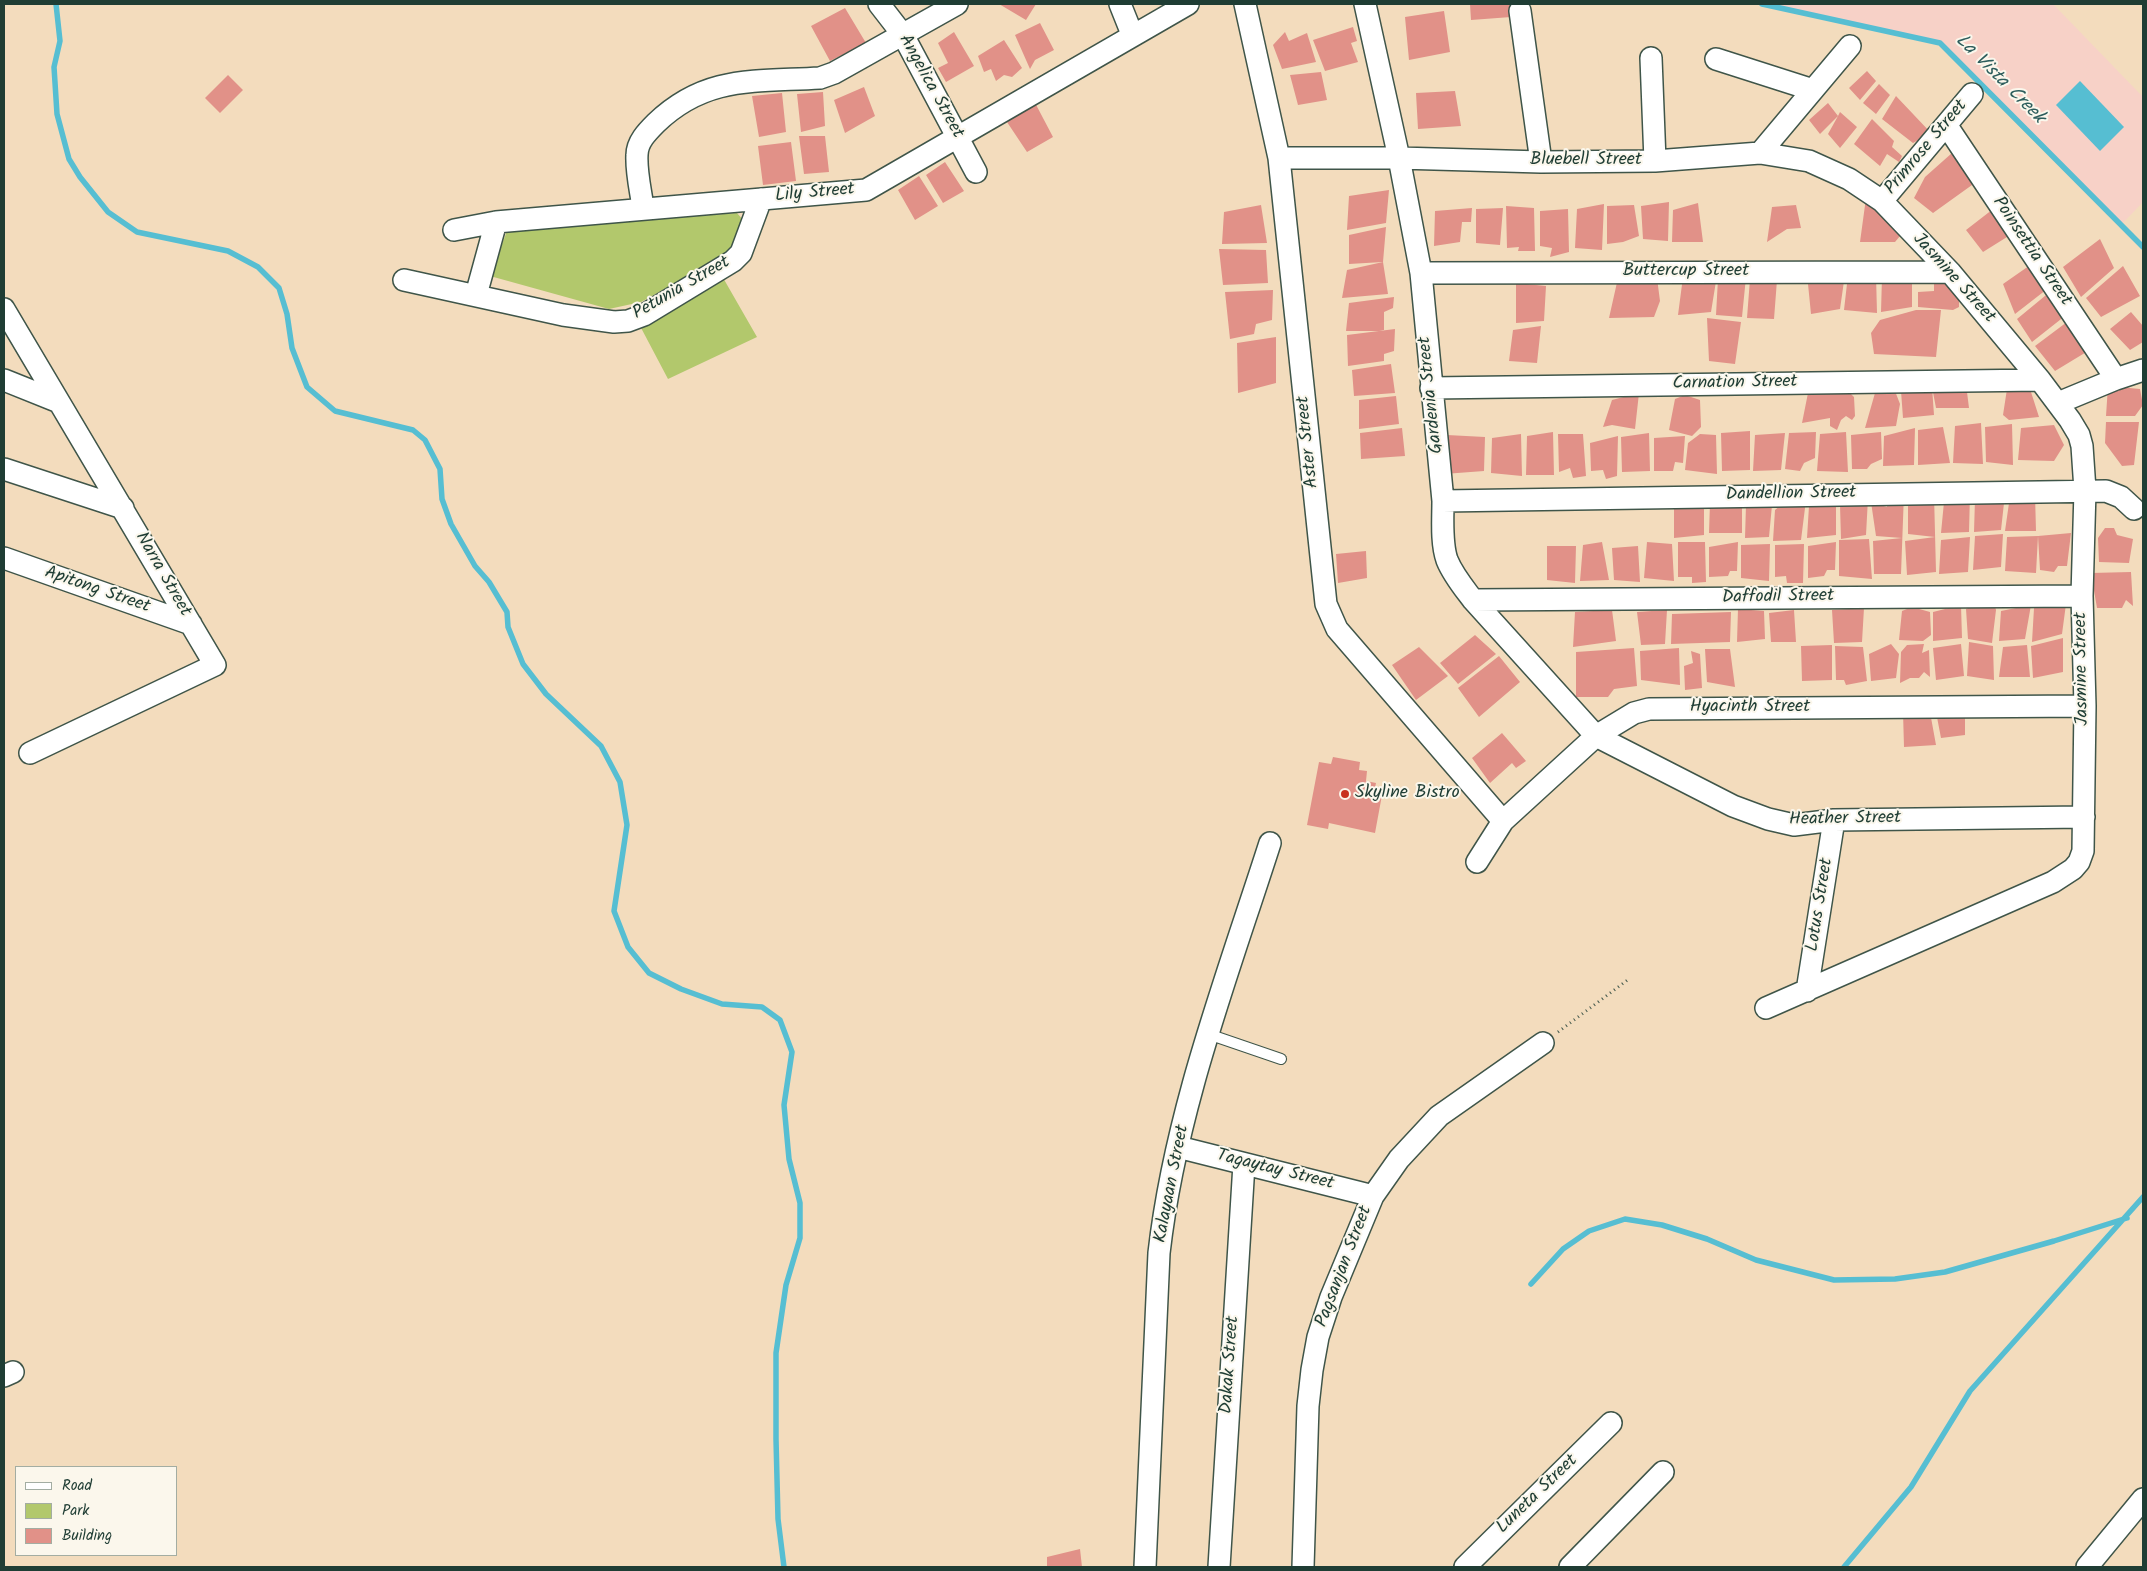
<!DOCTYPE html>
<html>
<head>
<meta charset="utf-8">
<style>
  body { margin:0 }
  #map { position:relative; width:2147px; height:1571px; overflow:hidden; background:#f3dcbd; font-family:Kalam,sans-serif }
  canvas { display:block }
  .frame { position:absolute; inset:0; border:5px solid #1f3d34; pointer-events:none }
  .legend { position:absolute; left:15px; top:1466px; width:162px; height:90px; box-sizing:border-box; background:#fbf7ec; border:1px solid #a3ada2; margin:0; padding:6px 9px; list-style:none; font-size:15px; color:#1f3d34 }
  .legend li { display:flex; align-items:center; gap:10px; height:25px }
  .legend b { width:25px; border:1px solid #a3ada2 }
</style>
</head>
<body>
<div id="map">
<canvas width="2147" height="1571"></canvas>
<div class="frame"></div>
<ul class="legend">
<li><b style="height:6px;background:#fff"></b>Road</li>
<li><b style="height:14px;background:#b2c86c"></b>Park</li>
<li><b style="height:14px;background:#e19188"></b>Building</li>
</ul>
</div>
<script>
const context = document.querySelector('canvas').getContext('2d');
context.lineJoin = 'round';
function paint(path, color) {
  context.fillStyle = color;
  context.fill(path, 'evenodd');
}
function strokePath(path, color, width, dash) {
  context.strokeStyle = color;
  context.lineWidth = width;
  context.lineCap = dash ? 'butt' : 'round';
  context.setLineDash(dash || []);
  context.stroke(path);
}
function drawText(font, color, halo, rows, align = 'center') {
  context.font = font + ' Kalam,sans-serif';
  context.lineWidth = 4;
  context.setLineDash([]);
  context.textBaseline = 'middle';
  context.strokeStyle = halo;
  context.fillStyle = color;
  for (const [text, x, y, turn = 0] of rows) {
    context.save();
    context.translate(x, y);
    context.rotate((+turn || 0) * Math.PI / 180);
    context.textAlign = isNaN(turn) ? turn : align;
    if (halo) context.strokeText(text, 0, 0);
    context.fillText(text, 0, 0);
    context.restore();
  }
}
paint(new Path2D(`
  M1762,4H2053L2143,97V202L2120,226L1940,43Z`), '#f7d1c7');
paint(new Path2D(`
  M737,213L744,221L732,252L641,302L609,309L490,276L507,231Z
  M722,276L757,337L668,379L639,324Z`), '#b2c86c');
paint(new Path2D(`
  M2080,81L2124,127L2100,151L2056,105Z`), '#56bed2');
strokePath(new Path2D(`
  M56,4L60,41L54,67L57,114L69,159L80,177L108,212L137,232L228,251L258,267L279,288L287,314L292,348L307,387L335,411L413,430L425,440L440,469L442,499L451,524L475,566L489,582L507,612L508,627L523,664L546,694L601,746L620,782L627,825L614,911L628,947L649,973L681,989L722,1004L762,1007L780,1020L792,1052L784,1105L789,1159L800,1203V1238L786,1285L776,1353V1439L778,1519L784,1567
  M1762,4L1940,43L2143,247
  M1531,1284L1563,1249L1589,1231L1625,1219L1662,1225L1707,1239L1756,1260L1834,1280L1895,1279L1945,1272L2054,1241L2127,1218
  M1844,1567L1911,1487L1970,1391L2143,1197`), '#56bed2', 5.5);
paint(new Path2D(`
  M999,4H1036L1026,20Z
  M1470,4H1510L1511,17L1471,20Z
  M845,8L866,43L830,61L811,26Z
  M1444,11L1450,52L1409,60L1405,17Z
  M1040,23L1054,50L1035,60L1030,69L1015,35Z
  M1353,27L1357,41L1351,43L1358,62L1325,71L1313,40Z
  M954,32L974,66L946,82L938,68L948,63L938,43Z
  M1285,32L1289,41L1307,33L1316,62L1282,69L1273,45Z
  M1004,40L1022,68L1012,77L1004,75L996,81L991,69L984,72L978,56Z
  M1867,71L1876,81L1860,100L1849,88Z
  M1321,72L1327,100L1298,105L1290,75Z
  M228,75L243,90L220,113L205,98Z
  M1879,84L1890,95L1876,114L1863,103Z
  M864,87L875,116L845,133L834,100Z
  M1455,91L1461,126L1418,129L1416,93Z
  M823,92L825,126L801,132L797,94Z
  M782,93L786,132L759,137L752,96Z
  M1896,96L1931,133L1913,143L1882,119Z
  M1033,99L1053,137L1027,152L1003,116Z
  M1828,103L1838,116L1840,112L1857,127L1840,148L1828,134L1838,116L1820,134L1809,120Z
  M1872,119L1894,141L1892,147L1902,156L1899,162L1887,154L1880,166L1854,144Z
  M799,136H825L829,172L804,174Z
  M791,142L796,181L763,185L758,146Z
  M1952,153L1965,157L1979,180L1933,213L1914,198L1925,177Z
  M945,162L964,191L943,203L926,175Z
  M919,176L938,206L915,220L898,190Z
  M1389,190L1386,223L1347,230L1349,196Z
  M1866,198L1905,230L1895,242H1860Z
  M1669,202L1668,241L1643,239L1641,206Z
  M1698,203L1703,242H1672L1673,210Z
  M1604,204L1602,250L1575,248L1577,209Z
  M1261,205L1267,243L1222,244L1224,212Z
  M1634,205L1639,236L1623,242L1607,244V206Z
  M1796,205L1801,228L1787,229L1767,242L1772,207Z
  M1506,206L1534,208L1535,251H1518L1519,247L1507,248Z
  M1997,206L2015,232L1983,252L1966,230Z
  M1472,208L1471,222H1462L1460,242L1434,246L1435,211Z
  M1503,208L1500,245L1476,243V209Z
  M1568,209L1569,252L1550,257L1552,248L1540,246V211Z
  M1386,227L1383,262L1349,264V235Z
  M2100,239L2114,268L2081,297L2063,267Z
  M1219,249L1266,250L1268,283L1223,285Z
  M2036,261L2051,286L2015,314L2003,284Z
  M1383,262L1388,294L1342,298L1347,270Z
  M2123,266L2140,296L2101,317L2086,298Z
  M1807,274H1845L1840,309L1811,314Z
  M1717,275L1711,312L1678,315L1683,277Z
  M1848,275H1876L1877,313L1844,310Z
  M1934,275L1959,290V307L1953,310L1918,307V292L1934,291Z
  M1912,276V307L1881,312L1882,277Z
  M1746,277L1742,317L1716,315L1718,279Z
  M1618,278H1657L1660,301L1654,317L1609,318Z
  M1750,279L1777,280L1774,319L1747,318Z
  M1516,283L1546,286L1544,321L1516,323Z
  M1273,290L1272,320L1256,324L1254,334L1230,339L1225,292Z
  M2051,291L2070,312L2032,342L2017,319Z
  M1394,297L1393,308L1384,312V331H1346L1349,303Z
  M1916,310H1941L1936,357L1874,354L1871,333L1880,320Z
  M2131,312L2143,326V342L2130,350L2110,329Z
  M1707,318L1741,322L1735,364L1709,361Z
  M2071,319L2088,351L2055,371L2035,346Z
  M1541,326L1537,363L1509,361L1513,330Z
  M1395,329L1394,351L1384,354V361L1348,366L1347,335Z
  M1276,337V383L1238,393L1237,343Z
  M1391,364L1395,393L1354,396L1352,370Z
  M1966,384L1969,408H1936L1932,387Z
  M2019,384L2031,392L2039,417L2009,420L2003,415L2007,389Z
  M2108,386L2140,389L2143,405L2135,416H2106Z
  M1932,387L1934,415L1903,418L1901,391Z
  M1809,388H1845L1854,397L1855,416L1852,420L1846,416L1841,420L1837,430L1830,426V418L1802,423Z
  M1895,391L1900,404L1896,426L1865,428L1875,393Z
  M1639,393L1635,429L1612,425L1603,427L1612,400Z
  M1685,395L1700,400L1701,427L1692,436L1669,430L1675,399Z
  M1396,396L1399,424L1359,429V400Z
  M2106,422H2139L2134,465L2122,466L2105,443Z
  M1981,423L1983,464L1953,463L1955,426Z
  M2012,424L2013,465L1986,462L1985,427Z
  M2054,425L2064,445L2054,461L2018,460L2021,428Z
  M1943,427L1950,463L1918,465V430Z
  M1402,428L1405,456L1361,459L1360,433Z
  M1915,428L1914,465L1883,466L1884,436Z
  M1750,431V470L1722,471L1721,433Z
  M1553,432L1554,475H1526L1527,436Z
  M1816,432L1815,458L1804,463L1800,471L1785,469L1789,433Z
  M1846,432L1848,472L1817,471L1820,434Z
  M1881,432L1882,459L1871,464L1867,469H1852L1851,435Z
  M1649,433L1650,471L1622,472L1621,437Z
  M1785,433L1781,470L1753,471L1755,435Z
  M1521,434L1522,476L1491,473L1492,438Z
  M1558,434H1583L1586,476L1573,478L1570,468L1559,472Z
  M1700,434L1716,435L1717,474L1685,470L1688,443Z
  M1447,435L1485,437L1484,471L1444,474Z
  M1618,436L1617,476L1606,479L1603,470L1591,471L1590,443Z
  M1685,436L1683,463L1675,462L1673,471H1654V438Z
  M1904,493L1901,574H1874L1873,541L1902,538L1876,536L1871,502L1887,507L1889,494Z
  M1934,494L1936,572L1907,575L1905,541L1935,537L1908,534V501Z
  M1970,494L1969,532L1941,533L1944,502Z
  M2005,494L2001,530L1974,532L1975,499Z
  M2035,494L2036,531H2005L2010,496Z
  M1742,498V533H1709L1710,503Z
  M1868,498L1866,535L1841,539L1840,505Z
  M1806,500L1801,540L1773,541L1775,510L1786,501Z
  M1674,502L1704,504V535L1674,538Z
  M1836,502V535L1807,538L1809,506Z
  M1746,505H1772L1769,537L1745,538Z
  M2105,528H2114L2117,535L2133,539L2129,563L2099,562L2098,538Z
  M2071,533L2067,566H2058L2054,572L2040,570L2038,536Z
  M2003,534L2001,567L1973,570L1975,536Z
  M2038,536L2036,573L2005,571L2007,537Z
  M1970,537L1968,572L1939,574L1941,540Z
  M1869,539L1872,579L1839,576V540Z
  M1602,542L1609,580L1580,581L1583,545Z
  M1647,542L1672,544L1674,581L1644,578Z
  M1678,542H1705L1706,582L1692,583V577H1678Z
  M1738,542L1737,571H1730L1728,576L1709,577V547Z
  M1836,542L1835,570H1827L1824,576L1808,578V546Z
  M1770,544L1769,581L1741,578V545Z
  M1804,544L1803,583H1787L1786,576L1775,577V545Z
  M1547,546H1576L1575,583L1547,580Z
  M1638,546L1640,582L1614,580L1612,548Z
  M1366,551L1367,578L1338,583L1336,554Z
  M2131,572L2133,606L2126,600L2122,608H2097L2091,573Z
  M1980,603H1994L1996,610L1992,643L1968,639L1966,609Z
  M2066,604L2062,634L2032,642L2034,608Z
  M1961,605L1962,638L1933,641V612Z
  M2031,605L2025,639L1999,641L2001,611Z
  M1912,607L1930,612L1931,635L1923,641L1899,640L1902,611Z
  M1864,608L1862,642L1834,643L1832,610Z
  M1738,609L1764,611L1765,639L1737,642Z
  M1612,610L1616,641L1573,647L1575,612Z
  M1667,610L1665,644L1641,645L1637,612Z
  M1794,610L1796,642H1771L1769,613Z
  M1731,612L1730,642L1671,644L1672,614Z
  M1475,635L1496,654L1458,684L1440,663Z
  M2063,638V672L2033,678L2031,646Z
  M1969,642L1993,646L1994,680L1967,676Z
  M1891,644L1899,654L1896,678L1871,681L1869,654Z
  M1924,644L1922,653L1929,650L1930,677L1924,672L1919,678H1910L1900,683L1901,652L1907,645Z
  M1961,644L1964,676L1936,680L1933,648Z
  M1832,645V680L1802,681L1801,646Z
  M2027,645L2030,677H1999L2003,647Z
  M1835,646L1863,647L1867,681L1846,685L1844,680H1836Z
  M1419,647L1448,676L1416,700L1392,665Z
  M1634,648L1637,686L1614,689L1608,697H1576V652Z
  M1679,648L1680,685L1641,680L1640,651Z
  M1705,649H1730L1735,687L1707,682Z
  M1691,651L1700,654L1702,688L1685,690L1684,666L1693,663Z
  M1499,656L1520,682L1479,717L1458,688Z
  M1965,711V735L1941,738L1936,712Z
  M1903,712H1930L1936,745L1904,747Z
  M1502,733L1526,761L1516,768L1512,763L1490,783L1472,758Z
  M1333,757L1360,762L1359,770L1367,771L1366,781L1376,783L1374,793L1382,795L1375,833L1329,823L1328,829L1307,825L1319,762L1331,764Z
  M1080,1549L1082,1567H1047V1557Z`), '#e19188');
const lane = new Path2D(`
  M1208,1034L1281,1059`);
const street = new Path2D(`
  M879,4L903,35L976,172
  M1120,4L1132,34
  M1245,4L1279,158L1326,604L1337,629L1503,821
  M1365,4L1399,158L1421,273L1443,501C1443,519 1441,543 1447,560C1453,575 1464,588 1473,600L1596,736L1733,806L1768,819L1794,825L1834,820L2084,817
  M1520,11L1541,162
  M1651,58L1655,161
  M1716,59L1813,90
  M1947,126L2116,379
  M1760,153L1850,46
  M1279,158H1399L1541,162L1655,161L1760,153L1809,161L1849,179L1882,201L1950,272L2040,380L2070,420L2079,435L2082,446L2085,490L2082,596L2085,706L2083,851L2079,862L2073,869L2053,882L1766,1008
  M1882,201L1972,94
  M643,208C641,192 636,172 637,155C637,142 647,132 656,123C706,75 755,82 820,78L834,73L957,4
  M454,230L496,222L866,190L1188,4
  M1421,273L1950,272
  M404,280L563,315L614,322L628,321L644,315L733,261L741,253L761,199
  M476,295L496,222
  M4,309L215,665L30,753
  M4,380L59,402
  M1431,388L2040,380
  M2058,403L2116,379L2143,370
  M4,469L123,508
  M1443,501L2106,491L2121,497L2134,509
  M4,558L191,624
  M1473,600L2082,596
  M1477,862L1503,821L1596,736L1634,713L1649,709L2085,706
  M1807,991L1834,820
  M1178,1147L1373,1196
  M4,1376L13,1372
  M1145,1567L1159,1253C1175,1112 1227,977 1270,843
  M1219,1567L1244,1164
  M1303,1567L1308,1406L1312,1370L1318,1337L1331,1297L1373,1196L1399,1159L1439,1116L1543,1043
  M1465,1567L1611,1423
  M1570,1567L1663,1472
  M2087,1567L2143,1499`);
strokePath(lane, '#3f5549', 12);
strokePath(street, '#3f5549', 24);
strokePath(new Path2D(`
  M1558,1032L1629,979`), '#3f5549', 3, [1, 4]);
strokePath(lane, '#fff', 10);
strokePath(street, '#fff', 21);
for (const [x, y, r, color] of [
  [1345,794,5,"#c8321e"]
]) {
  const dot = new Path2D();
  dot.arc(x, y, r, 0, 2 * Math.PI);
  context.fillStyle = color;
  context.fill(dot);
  strokePath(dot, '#fbf7ec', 2);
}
drawText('18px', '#1f3d34', '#fbf7ec', [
  ["Angelica Street",930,87,61],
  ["Primrose Street",1927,148,-50],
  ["Bluebell Street",1586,161],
  ["Lily Street",815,194,-5],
  ["Poinsettia Street",2031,252,56],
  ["Buttercup Street",1686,272],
  ["Jasmine Street",1953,279,48],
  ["Petunia Street",682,289,-30],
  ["Carnation Street",1735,384,-1],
  ["Gardenia Street",1432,395,-96],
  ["Aster Street",1309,442,-96],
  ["Dandellion Street",1791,495,-1],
  ["Narra Street",162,575,60],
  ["Apitong Street",97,591,19],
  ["Daffodil Street",1778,598,-1],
  ["Jasmine Street",2083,669,-91],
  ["Hyacinth Street",1750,708],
  ["Heather Street",1845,820,-1],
  ["Lotus Street",1821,905,-81],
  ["Tagaytay Street",1275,1171,14],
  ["Kalayaan Street",1173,1184,-79],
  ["Pagsanjan Street",1345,1267,-69],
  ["Dakak Street",1231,1365,-86],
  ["Luneta Street",1538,1495,-44]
]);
drawText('18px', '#1f3d34', '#fbf7ec', [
  ["Skyline Bistro",1355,794]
], 'left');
drawText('italic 19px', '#2d5d5c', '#fbf7ec', [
  ["La Vista Creek",1999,80,45]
]);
</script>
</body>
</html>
